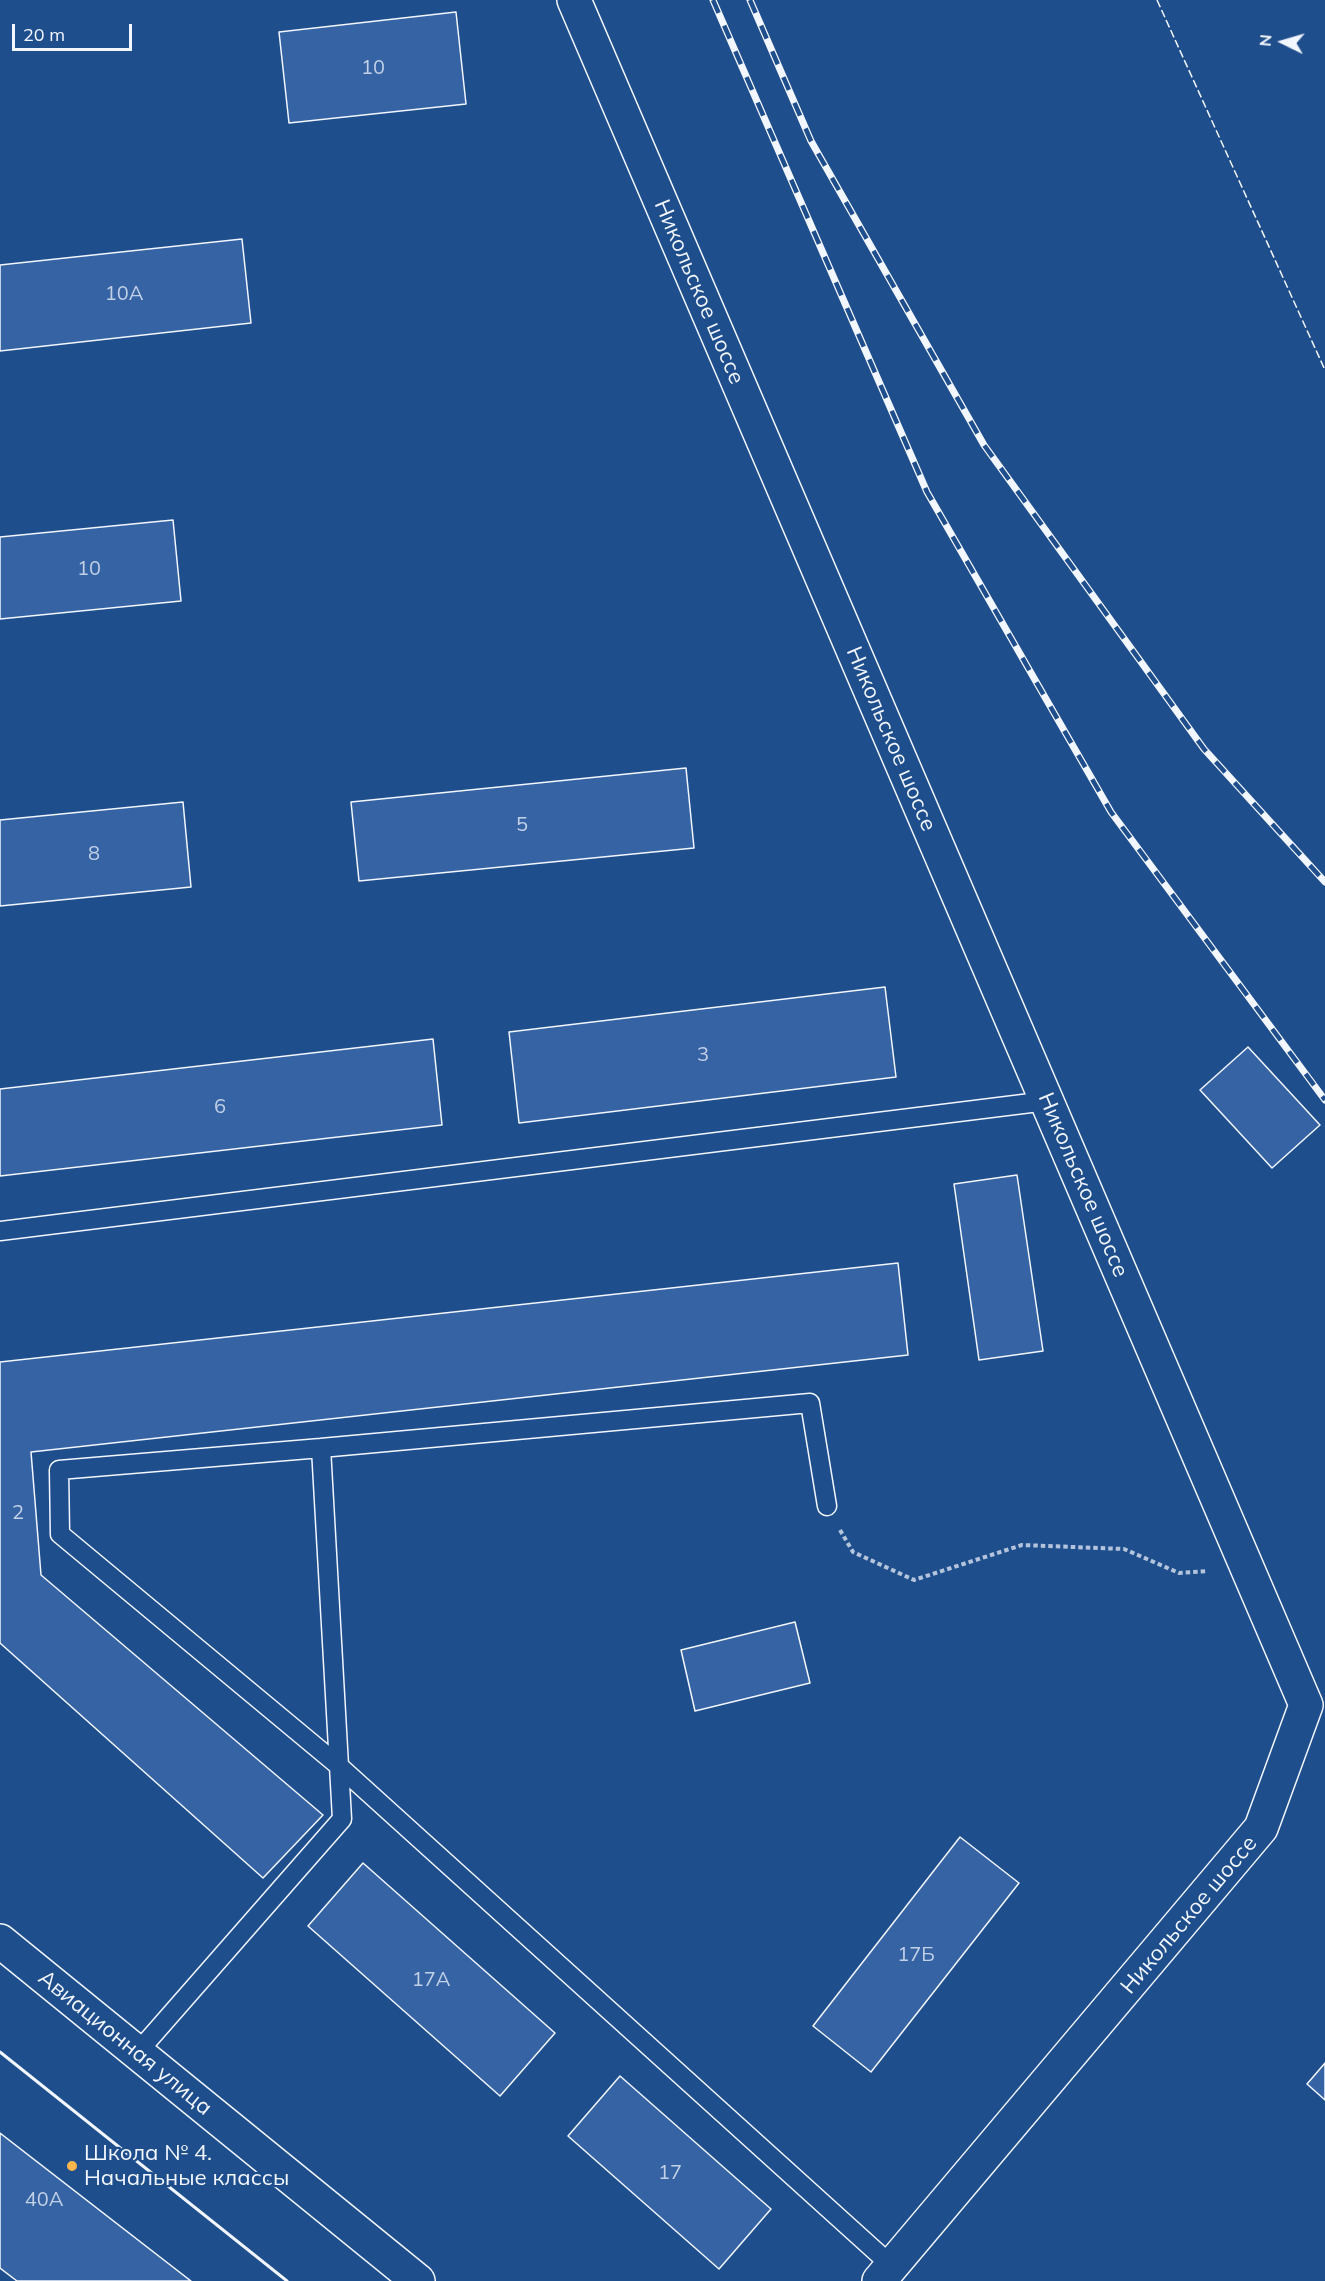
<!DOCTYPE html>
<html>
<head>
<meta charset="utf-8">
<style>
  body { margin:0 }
  #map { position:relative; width:1325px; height:2281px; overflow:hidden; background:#1f4e8c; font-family:Mulish,sans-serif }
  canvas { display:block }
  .north { position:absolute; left:1253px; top:12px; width:60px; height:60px; -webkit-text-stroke:4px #1f4e8c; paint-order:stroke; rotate:275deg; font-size:16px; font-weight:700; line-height:24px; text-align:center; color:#f2f6ff }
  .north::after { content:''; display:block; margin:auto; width:21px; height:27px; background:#f2f6ff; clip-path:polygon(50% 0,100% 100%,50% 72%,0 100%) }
  .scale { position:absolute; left:12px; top:24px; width:120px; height:27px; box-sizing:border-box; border:3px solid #f2f6ff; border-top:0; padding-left:8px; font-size:18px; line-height:21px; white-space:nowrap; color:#f2f6ff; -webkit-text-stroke:4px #1f4e8c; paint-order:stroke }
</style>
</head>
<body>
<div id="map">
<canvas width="1325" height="2281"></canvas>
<div class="north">N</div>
<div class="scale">20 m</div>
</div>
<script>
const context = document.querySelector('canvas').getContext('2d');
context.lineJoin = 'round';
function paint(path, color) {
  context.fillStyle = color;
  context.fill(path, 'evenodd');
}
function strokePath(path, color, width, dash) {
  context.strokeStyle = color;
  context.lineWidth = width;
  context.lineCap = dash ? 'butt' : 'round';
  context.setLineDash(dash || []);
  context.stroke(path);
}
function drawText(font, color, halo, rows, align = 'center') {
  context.font = font + ' Mulish,sans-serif';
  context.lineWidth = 4.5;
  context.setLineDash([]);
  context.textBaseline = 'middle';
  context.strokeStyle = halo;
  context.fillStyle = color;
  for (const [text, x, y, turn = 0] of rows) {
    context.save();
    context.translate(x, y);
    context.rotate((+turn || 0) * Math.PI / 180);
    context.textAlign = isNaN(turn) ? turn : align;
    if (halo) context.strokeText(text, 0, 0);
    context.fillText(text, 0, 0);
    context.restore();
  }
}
const building = new Path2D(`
  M456,12L466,104L289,123L279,32Z
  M242,239L251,323L0,351V265Z
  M173,520L181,601L0,619V537Z
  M686,768L694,848L359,881L351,802Z
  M183,802L191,887L0,906V820Z
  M885,987L896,1077L519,1123L509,1032Z
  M433,1039L442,1125L0,1176V1089Z
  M1248,1047L1320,1125L1272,1168L1200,1090Z
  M1017,1175L1043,1351L979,1360L954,1184Z
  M898,1263L908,1355L31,1452L41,1575L323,1815L263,1878L0,1643V1362Z
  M795,1622L810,1683L695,1711L681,1650Z
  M960,1837L1019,1883L871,2072L813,2026Z
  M363,1863L555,2033L500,2096L308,1926Z
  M1325,2063V2100L1307,2084Z
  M620,2076L771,2209L719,2269L568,2136Z
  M0,2133L191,2281H17L0,2268Z`);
paint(building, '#3563a3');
strokePath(building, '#f2f6ff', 1.5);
const service = new Path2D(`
  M0,1231L1047,1101
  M321,1448L59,1470L60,1534L339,1766L892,2266
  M137,2053L342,1819L321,1448L810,1403L827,1506`);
const tertiary = new Path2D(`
  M574,0L1306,1705L1261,1828L879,2281
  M0,1941L418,2281`);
strokePath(service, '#f2f6ff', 21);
strokePath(tertiary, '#f2f6ff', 36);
strokePath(new Path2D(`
  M840,1530L853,1552L914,1580L1022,1545L1124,1549L1179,1573L1208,1571`), '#b3c4dc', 4, [4.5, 3]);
strokePath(service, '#1f4e8c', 18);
strokePath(tertiary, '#1f4e8c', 33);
const rail = new Path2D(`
  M713,0L927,492L1111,812L1325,1100
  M750,0L811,141L984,445L1204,749L1325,882`);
strokePath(rail, '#f2f6ff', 7);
strokePath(rail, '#1f4e8c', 4.5, [14]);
strokePath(new Path2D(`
  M1157,0L1325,370`), '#f2f6ff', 1.5, [8, 3]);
strokePath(new Path2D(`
  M0,2052L287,2281`), '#f2f6ff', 3);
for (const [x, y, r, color] of [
  [72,2166,6,"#ffb74d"]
]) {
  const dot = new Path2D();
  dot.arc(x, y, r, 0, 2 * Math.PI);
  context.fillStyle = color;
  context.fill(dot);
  strokePath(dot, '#1f4e8c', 2);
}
drawText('20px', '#c3d1e8', null, [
  ["10",373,68],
  ["10А",124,294],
  ["10",89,569],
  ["5",522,825],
  ["8",94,854],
  ["3",703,1055],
  ["6",220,1107],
  ["2",18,1513],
  ["17Б",916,1955],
  ["17А",431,1980],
  ["17",670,2173],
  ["40А",44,2200]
]);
drawText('22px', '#f2f6ff', '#1f4e8c', [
  ["Никольское шоссе",699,292,67],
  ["Никольское шоссе",891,739,67],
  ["Никольское шоссе",1083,1185,67],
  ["Никольское шоссе",1189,1915,-50],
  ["Авиационная улица",125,2043,39]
]);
drawText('22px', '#f2f6ff', '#1f4e8c', [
  ["Школа № 4.",84,2153],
  ["Начальные классы",84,2178]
], 'left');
</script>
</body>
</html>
